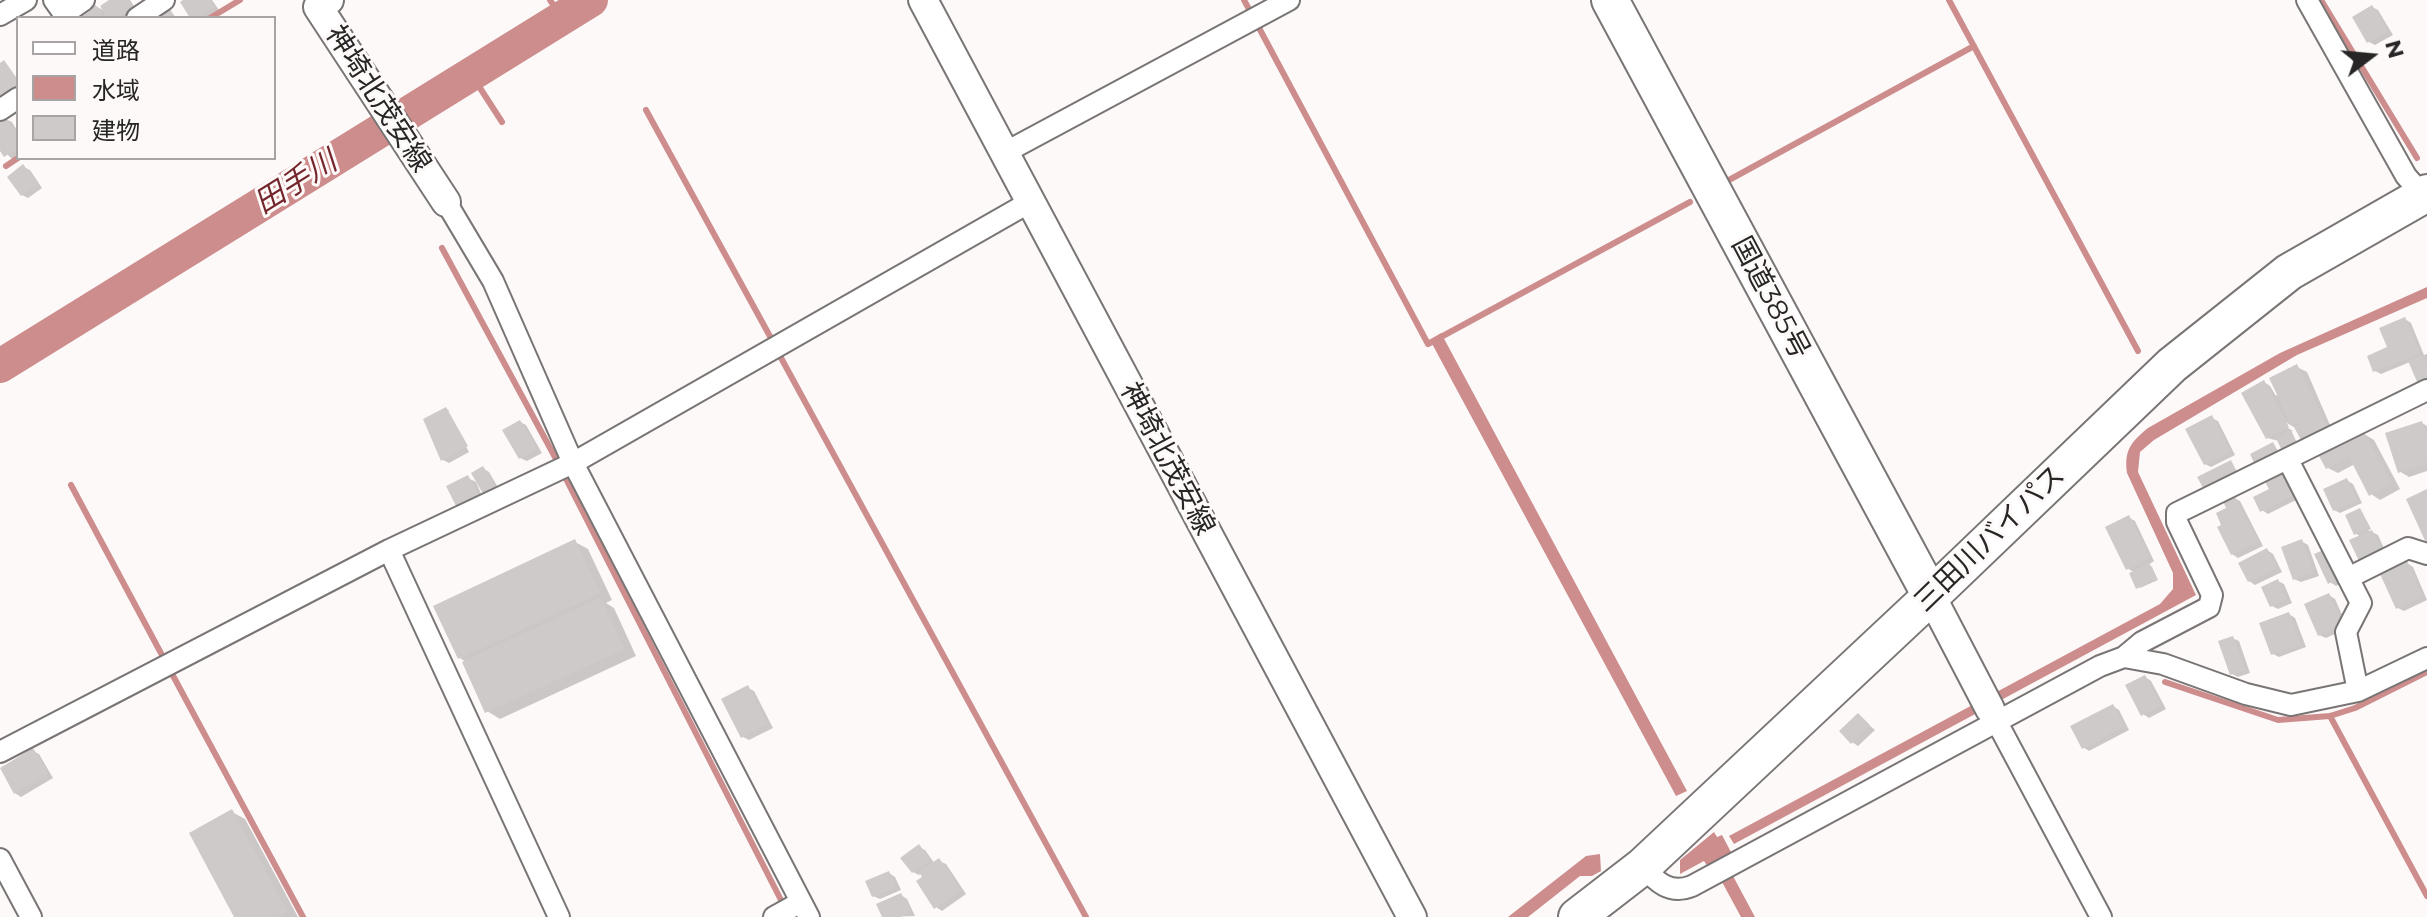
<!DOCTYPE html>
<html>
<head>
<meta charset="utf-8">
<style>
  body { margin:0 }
  #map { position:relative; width:2427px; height:917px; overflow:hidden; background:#fef9f9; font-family:Montserrat,"Noto Sans JP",sans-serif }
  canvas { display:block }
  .legend { position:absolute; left:16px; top:16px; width:260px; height:144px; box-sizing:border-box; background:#fef9f9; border:2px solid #a8a4a4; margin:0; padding:10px 14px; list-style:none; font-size:24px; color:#272525 }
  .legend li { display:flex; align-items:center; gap:16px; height:40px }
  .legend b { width:40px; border:2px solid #a8a4a4 }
  .north { position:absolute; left:2331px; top:16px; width:80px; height:80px; -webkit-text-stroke:6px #fef9f9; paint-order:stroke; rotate:74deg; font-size:22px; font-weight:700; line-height:32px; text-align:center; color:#272525 }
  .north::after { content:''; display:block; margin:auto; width:28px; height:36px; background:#272525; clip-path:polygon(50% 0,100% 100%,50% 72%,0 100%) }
</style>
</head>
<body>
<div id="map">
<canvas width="2427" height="917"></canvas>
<ul class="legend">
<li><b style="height:10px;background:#fff"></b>道路</li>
<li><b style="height:22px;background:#cd8d8d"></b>水域</li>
<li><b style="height:22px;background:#cecac9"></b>建物</li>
</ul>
<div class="north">N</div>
</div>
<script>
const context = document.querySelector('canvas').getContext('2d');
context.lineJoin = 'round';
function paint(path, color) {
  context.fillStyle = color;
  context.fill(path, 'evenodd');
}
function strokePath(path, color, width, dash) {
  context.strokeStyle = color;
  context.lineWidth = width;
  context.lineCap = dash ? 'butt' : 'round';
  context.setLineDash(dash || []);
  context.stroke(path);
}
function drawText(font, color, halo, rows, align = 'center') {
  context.font = font + ' Montserrat,"Noto Sans JP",sans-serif';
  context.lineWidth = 6;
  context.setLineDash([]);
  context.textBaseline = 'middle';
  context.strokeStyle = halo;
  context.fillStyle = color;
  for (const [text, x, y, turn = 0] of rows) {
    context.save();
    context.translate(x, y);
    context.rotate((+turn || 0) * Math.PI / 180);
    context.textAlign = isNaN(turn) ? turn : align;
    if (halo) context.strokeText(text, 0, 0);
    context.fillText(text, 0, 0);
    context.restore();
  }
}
paint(new Path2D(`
  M2427,287V298L2297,355L2154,440L2140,452L2138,472L2196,595L1734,844L1729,836L2160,604L2173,589V573L2127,473C2124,450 2131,442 2148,428L2280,353Z
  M1441,333L1687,791L1676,796L1430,340Z
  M1714,832L1717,837L1722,835L1732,854L1708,867L1704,861L1680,874V860Z
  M1600,854L1601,871L1592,876H1580L1528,917H1508L1586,856Z
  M1733,876L1755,917H1741L1722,882Z`), '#cd8d8d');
paint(new Path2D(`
  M112,0H130L137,11L127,18H80L94,5L108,13Z
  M186,0H212L219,10L208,18H193Z
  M2372,7L2378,10L2393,35L2375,45L2369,42L2354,18Z
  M5,119L12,122L18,132V155L12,159L0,147V122Z
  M23,167L30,170L42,188L28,198L22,195Z
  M2405,319L2411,323L2424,355L2427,354V386L2410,362L2381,374L2375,371Z
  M2297,367L2307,372L2333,432L2297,429L2282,420L2280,423L2293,431L2290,432L2299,446L2267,438L2264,382L2270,386L2276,396Z
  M446,409L450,411H447L469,452L449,463L443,460Z
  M2212,418L2218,421L2235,455L2211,467L2205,464Z
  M520,422L526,425L542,453L527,461L520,458Z
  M2422,423L2427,426V471L2409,477L2399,471Z
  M2364,434L2374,440L2400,489L2380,500L2371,494L2355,464L2338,473L2328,468Z
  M483,468L489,472L503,496L494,501Z
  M468,478L476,482L486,505L466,514Z
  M2346,480L2353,484L2362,503L2340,513L2334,510Z
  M2267,481L2300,498L2268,514L2262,510L2272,490Z
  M2234,498L2240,501L2263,546L2238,558L2232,554L2229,509Z
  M2360,510L2371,529L2368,530L2378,535L2386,553L2366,563L2360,559L2361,537L2355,533Z
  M2128,517L2135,521L2154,561L2148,565L2152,567L2158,580L2140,588L2135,573L2127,568Z
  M2301,541L2308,545L2319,576L2301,582L2294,579Z
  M575,542L588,549L612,600L606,603L614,608L636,656L500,719L487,711L466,662L460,658Z
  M2267,550L2273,554L2282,572L2255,585L2249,581Z
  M2328,550L2346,581L2336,586L2330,582Z
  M2407,563L2413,567L2427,600L2404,611L2398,608Z
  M2278,581L2284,584L2292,603L2278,609L2272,606Z
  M2329,595L2335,599L2348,628L2326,638L2319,635Z
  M2289,614L2295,618L2306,647L2279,657L2273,654Z
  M2232,638L2239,641L2250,673L2238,677L2232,674Z
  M2145,677L2151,681L2166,709L2149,718L2143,714Z
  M748,688L754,691L773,728L749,740L743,737Z
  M2113,706L2119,710L2129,730L2089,751L2083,747Z
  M1858,716L1875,730L1858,746L1852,742Z
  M33,751L39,754L53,778L21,797L15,793Z
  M232,812L245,819L298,917H237Z
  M919,847L925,850L935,864L939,861L946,864L966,894L942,911L936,907L922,873L919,875L913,872Z
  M889,873L895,877L901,890L880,899L873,896Z
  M901,895L907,899L915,916L885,917Z`), '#0003');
strokePath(new Path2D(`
  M550,0L562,18
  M1244,0L1250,11
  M1949,0L2138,351
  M2321,0L2417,158
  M210,18L240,0
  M1258,26L1428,344L1690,202
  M471,74L502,122
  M646,110L772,340
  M6,166L18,158
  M1729,180L1974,46
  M442,248L556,459
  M780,356L1086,917
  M565,477L782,902
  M71,485L163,657
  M171,672L303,917
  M2165,682L2278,720L2330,716L2355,708L2427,672
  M2330,716L2427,896`), '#cd8d8d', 6);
strokePath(new Path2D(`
  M0,366L591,0`), '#cd8d8d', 34);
paint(new Path2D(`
  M109,0H128L133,7L117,18H108L100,6Z
  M183,0H210L214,7L198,18H190L180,2Z
  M94,3L104,18H78L76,15Z
  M2372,5L2388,31L2367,43L2352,17Z
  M169,8L176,18H154Z
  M4,60L18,80V90L4,100L0,95V63Z
  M5,117L18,136V148L4,157L0,151V120Z
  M23,164L38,184L21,196L7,177Z
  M2405,317L2420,353L2373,372L2367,356L2387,347L2379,328Z
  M2422,355L2427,365V380L2418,384L2408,361Z
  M2297,364L2328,429L2302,442L2294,427L2311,417L2292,426L2269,378Z
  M2264,380L2289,427L2266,439L2241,393Z
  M446,407L468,446L441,461L423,419Z
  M2212,415L2230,452L2204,465L2185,429Z
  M520,420L537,449L519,459L502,430Z
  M2422,421L2427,436V463L2398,473L2385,433Z
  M2291,430L2298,445L2283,453L2276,438Z
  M2364,432L2392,483L2369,496L2349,457L2326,469L2319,456Z
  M2273,442L2280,455L2256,467L2250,454Z
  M2231,460L2238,474L2205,491L2197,477Z
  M483,466L498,492L486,499L471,473Z
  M2284,470L2296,494L2260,512L2253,497L2269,489L2264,480Z
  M468,475L481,501L459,512L446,486Z
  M2347,478L2357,500L2333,511L2323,489Z
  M2427,489V545L2406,499Z
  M2234,495L2258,542L2231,555L2217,527L2221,525L2216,513L2226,508L2223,501Z
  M2360,508L2370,527L2354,535L2345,515Z
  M2129,515L2150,558L2126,570L2105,527Z
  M2372,530L2382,550L2359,561L2349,540Z
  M575,539L600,593L458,659L433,606Z
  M2302,539L2314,572L2293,580L2281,547Z
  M2267,548L2277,568L2248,582L2238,563Z
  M2328,548L2341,577L2328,584L2314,554Z
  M2407,561L2423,596L2396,609L2380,574Z
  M2150,564L2157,579L2136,589L2129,573Z
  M2278,579L2287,599L2270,607L2261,587Z
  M2329,593L2343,625L2318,636L2304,604Z
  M601,598L624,649L485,713L462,662Z
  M2289,612L2301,644L2271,655L2259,623Z
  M2233,636L2245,670L2230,675L2218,641Z
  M2145,675L2161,705L2141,716L2125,685Z
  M748,685L768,724L741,738L721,699Z
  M2113,704L2124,726L2082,749L2070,726Z
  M1858,713L1870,725L1851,744L1839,731Z
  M33,748L49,774L14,794L0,768Z
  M232,809L287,911L277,917H234L189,833Z
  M919,844L930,860L912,873L900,858Z
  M939,858L961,890L934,909L916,881L922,877L919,872Z
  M889,871L896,887L872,897L865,881Z
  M901,893L911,912L901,917H882L876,904Z`), '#cecac9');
const street = new Path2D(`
  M54,0L64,14L84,0
  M2307,0L2406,176L2427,200
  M0,15L26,0
  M137,18L164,0
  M0,110L18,98
  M1004,153L1289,0
  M446,202L493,281L573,463L809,917
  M2288,460L2361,603L2346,632L2358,691
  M389,550L559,917
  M2348,578L2408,548L2427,554
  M2124,657L2163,664L2246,694L2291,705L2358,691L2427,658
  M1992,713L2101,917
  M0,752L389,550L573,463L1030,202
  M0,859L31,917
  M1643,866C1656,882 1670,895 1692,886L2100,666L2124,657L2142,642L2209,607L2212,595L2177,522V513L2427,390
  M774,917L801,902`);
const secondary = new Path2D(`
  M329,0L318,7L446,202
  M923,0L1412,917
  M1931,596L1990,709`);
const highway = new Path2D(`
  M1610,0L1931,596
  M1577,917L1643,866L1931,596L2172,365L2289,272L2427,193`);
strokePath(street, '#797575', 24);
strokePath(secondary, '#797575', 32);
strokePath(highway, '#797575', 40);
strokePath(street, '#fff', 20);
strokePath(secondary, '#fff', 28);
strokePath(highway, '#fff', 36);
drawText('28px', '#272525', '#fef9f9', [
  ["神埼北茂安線",378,99,57],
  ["国道385号",1770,298,62],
  ["神埼北茂安線",1167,459,62],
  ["三田川バイパス",1990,539,-44]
]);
drawText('italic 30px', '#73262c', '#fef9f9', [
  ["田手川",296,183,-32]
]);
</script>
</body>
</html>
